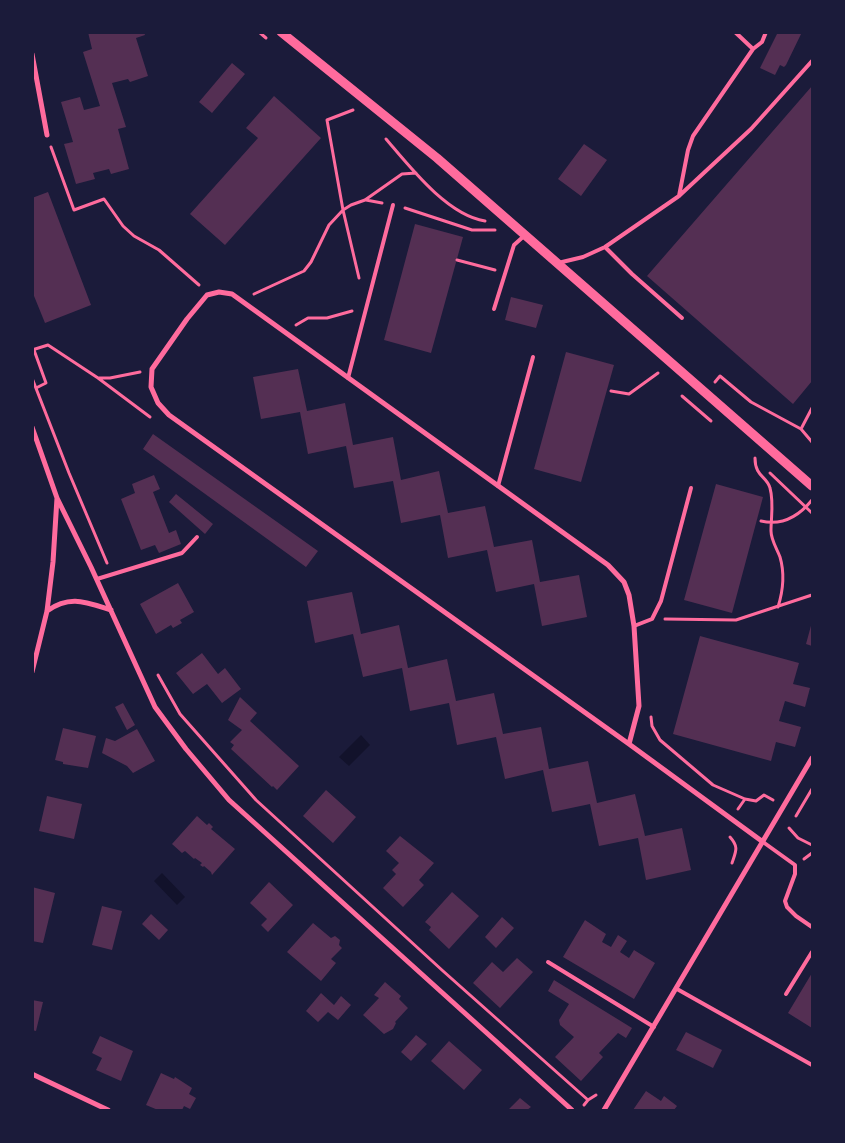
<!DOCTYPE html>
<html>
<head>
<meta charset="utf-8">
<style>
  body { margin:0 }
  #map { position:relative; width:845px; height:1143px; overflow:hidden; background:#1b1b3a; font-family:"Golos Text",sans-serif }
  canvas { display:block }
  .frame { position:absolute; inset:0; border:34px solid #1b1b3a; pointer-events:none }
</style>
</head>
<body>
<div id="map">
<canvas width="845" height="1143"></canvas>
<div class="frame"></div>
</div>
<script>
const context = document.querySelector('canvas').getContext('2d');
context.lineJoin = 'round';
function paint(path, color) {
  context.fillStyle = color;
  context.fill(path, 'evenodd');
}
function strokePath(path, color, width, dash) {
  context.strokeStyle = color;
  context.lineWidth = width;
  context.lineCap = dash ? 'butt' : 'round';
  context.setLineDash(dash || []);
  context.stroke(path);
}
paint(new Path2D(`
  M361,735L370,745L349,766L339,757Z
  M162,873L185,897L177,905L154,881Z`), '#12122b');
paint(new Path2D(`
  M88,32H144L145,35L136,38L148,76L130,82L128,79L112,83L126,127L118,129L129,169L111,174L109,169L93,173L95,179L76,184L64,144L73,142L61,102L80,97L84,110L100,106L83,52L92,49Z
  M778,32H802L786,65L784,67L780,65L775,75L760,68Z
  M232,63L245,74L212,113L199,102Z
  M812,86V381L793,404L647,276Z
  M274,96L321,138L225,245L190,214L258,138L246,128Z
  M584,144L607,160L581,196L558,179Z
  M48,192L91,305L45,323L32,291V198Z
  M415,224L463,237L431,353L384,340Z
  M511,297L543,305L536,328L505,320Z
  M566,352L614,365L581,482L534,469Z
  M298,369L307,411L345,403L353,445L393,437L401,480L439,471L448,513L485,506L494,547L532,540L540,582L579,575L587,617L542,626L534,584L496,592L487,550L448,558L440,515L401,523L393,481L354,488L346,446L308,454L300,412L261,419L253,377Z
  M153,434L318,551L306,567L143,449Z
  M154,475L160,489L153,492L169,533L176,530L181,544L159,553L155,545L141,550L121,499L135,493L132,484Z
  M716,484L763,497L732,613L684,600Z
  M176,494L213,524L205,534L169,502Z
  M178,583L194,612L180,620L182,623L173,628L171,625L156,634L140,604Z
  M352,592L361,634L399,625L408,668L447,659L456,701L494,693L503,734L541,727L549,769L588,761L597,803L635,794L645,836L682,828L691,870L646,880L638,838L599,846L590,804L552,812L543,770L505,779L496,737L457,745L449,703L410,711L402,668L363,677L353,634L315,643L307,601Z
  M812,622V646L806,644Z
  M700,636L799,663L793,684L810,688L805,707L785,701L779,721L801,727L795,747L776,742L771,761L673,734Z
  M202,653L218,674L225,668L241,689L222,703L207,684L193,694L176,673Z
  M240,697L257,713L250,721L299,766L277,790L273,786L272,787L231,749L234,745L230,742L242,730L228,720Z
  M123,703L135,725L127,730L115,707Z
  M63,728L96,736L88,768L63,764V762L55,760Z
  M137,729L155,761L133,773L127,766L102,753L106,738L115,741Z
  M326,790L356,817L333,843L303,816Z
  M47,796L82,804L74,839L39,831Z
  M197,816L207,825L209,823L213,827L211,829L235,849L212,875L211,872L204,866L203,867L200,865L202,863L195,858L194,859L185,851L182,853L172,844Z
  M400,836L434,863L419,880L424,885L403,907L383,888L396,874L392,870L399,863L386,851Z
  M269,882L293,905L268,932L261,925L267,919L250,903Z
  M32,887L55,893L43,943L32,941Z
  M452,892L479,916L449,949L429,930L431,927L425,922Z
  M102,906L122,911L112,950L92,945Z
  M151,914L168,930L159,940L142,924Z
  M502,917L514,928L496,948L485,937Z
  M585,920L606,934L602,942L611,947L618,935L627,941L620,952L629,958L634,950L655,963L634,999L563,957Z
  M313,923L331,938L335,936L340,940L339,945L342,948L331,959L336,963L321,981L287,952Z
  M517,958L533,972L500,1008L473,983L492,962L503,972Z
  M812,973V1028L788,1013Z
  M554,980L632,1028L626,1038L618,1033L599,1053L603,1057L581,1081L555,1057L574,1037L560,1025L559,1020L569,1004L548,991Z
  M385,982L401,996L399,999L408,1008L395,1022L396,1023L393,1029L384,1034L363,1015L379,998L374,995Z
  M321,993L334,1005L341,996L351,1005L338,1020L328,1012L318,1022L306,1011Z
  M32,1000L43,1002L36,1031L32,1030Z
  M686,1032L722,1050L713,1068L676,1050Z
  M416,1035L427,1044L411,1061L401,1052Z
  M100,1036L133,1051L121,1081L96,1070L102,1058L92,1053Z
  M449,1041L482,1070L464,1090L431,1061Z
  M161,1073L174,1079L175,1077L192,1088L189,1094L196,1098L190,1109L184,1106L182,1110H158L146,1105Z
  M646,1091L661,1101L664,1096L677,1106L674,1110H633Z
  M520,1098L531,1107L527,1110H508Z`), '#542f53');
strokePath(new Path2D(`
  M259,32L266,38
  M353,110L327,120L343,210L359,278
  M386,139C410,167 447,215 485,221
  M51,147L74,210L104,199L123,226L134,236L159,250L199,285
  M366,200L382,203
  M405,208L472,230H495
  M457,260L495,270
  M254,294L304,271L311,262L329,225L343,210L351,205L365,200L402,174L416,173
  M296,325L308,318H327L352,311
  M32,350L48,345L98,378L150,417
  M34,350L46,383L36,388
  M32,378L69,473L107,563
  M99,378H110L140,372
  M715,382L720,376L751,402L801,429L812,442
  M611,391L629,394L658,373
  M682,396L711,421
  M801,429L812,408
  M755,458C755,477 767,476 770,488C774,502 771,517 771,531C771,540 777,549 780,557C785,574 783,591 778,607
  M770,473L812,513
  M761,521C782,526 799,516 812,500
  M665,619L736,620L812,595
  M158,675L180,714L256,800L443,971L588,1100
  M651,717L652,726L660,740L713,785L745,799L756,801L764,795L773,800
  M738,809L745,799
  M796,816L812,789
  M789,828L798,838L812,845
  M730,837C739,847 736,851 732,863
  M804,859L812,853
  M584,1105L588,1100L596,1095`), '#ff6b9d', 3);
strokePath(new Path2D(`
  M735,32L753,49
  M679,196L688,150L693,136L753,49L762,42L766,32
  M605,247L632,274L682,318
  M558,263L583,257L605,247L679,196L751,129L812,61
  M494,309L514,245L524,236
  M348,378L393,205
  M498,486L533,357
  M97,579L182,553L197,537
  M634,626L652,619L661,601L691,488
  M763,842L795,865V874L785,901L787,907L796,916L812,927
  M548,962L654,1027
  M677,989L812,1065
  M786,994L812,952`), '#ff6b9d', 4);
strokePath(new Path2D(`
  M32,54L47,135
  M32,427L57,498L53,562L47,611L32,672
  M57,498L91,567L155,707L186,749L229,800L572,1110
  M47,611C70,595 85,602 111,610
  M629,744L639,706L634,626L629,595L624,582L608,565L232,294L219,292L207,295L187,319L152,369L151,387L158,403L169,415L629,744L763,842
  M32,1074L108,1110
  M604,1110L812,758`), '#ff6b9d', 5);
strokePath(new Path2D(`
  M281,32L437,158L812,486`), '#ff6b9d', 9);
</script>
</body>
</html>
